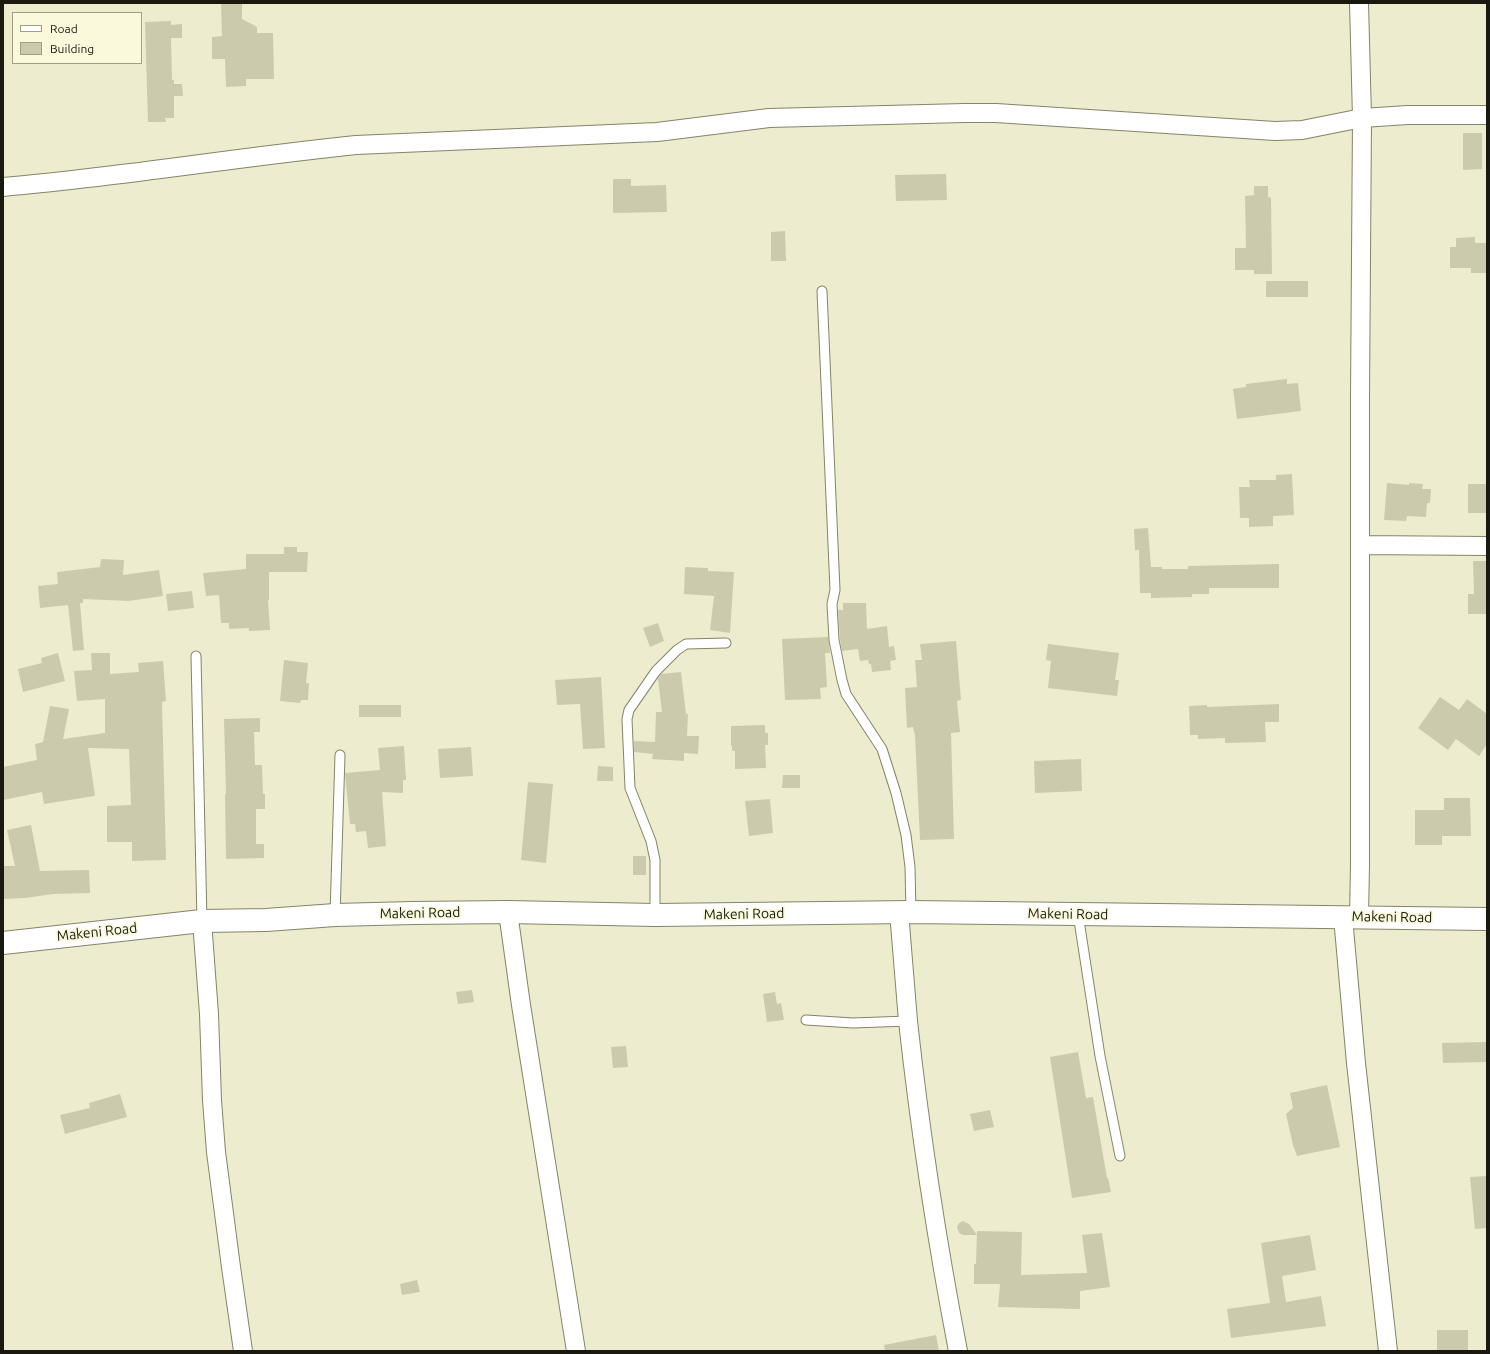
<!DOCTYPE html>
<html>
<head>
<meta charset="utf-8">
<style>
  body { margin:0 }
  #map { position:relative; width:1490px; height:1354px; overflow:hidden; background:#eeeccf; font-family:Ubuntu,sans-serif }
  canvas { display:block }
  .frame { position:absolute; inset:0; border:4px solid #1a190f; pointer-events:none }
  .legend { position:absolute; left:12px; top:12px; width:130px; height:52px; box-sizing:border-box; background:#fbf9dc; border:1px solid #a19f8a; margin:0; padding:5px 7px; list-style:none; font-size:12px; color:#1a190f }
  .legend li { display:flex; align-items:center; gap:8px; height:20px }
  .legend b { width:20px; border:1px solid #a19f8a }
</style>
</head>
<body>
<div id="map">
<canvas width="1490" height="1354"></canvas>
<div class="frame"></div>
<ul class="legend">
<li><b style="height:5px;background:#fff"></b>Road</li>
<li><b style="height:11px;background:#cccaad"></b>Building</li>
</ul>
</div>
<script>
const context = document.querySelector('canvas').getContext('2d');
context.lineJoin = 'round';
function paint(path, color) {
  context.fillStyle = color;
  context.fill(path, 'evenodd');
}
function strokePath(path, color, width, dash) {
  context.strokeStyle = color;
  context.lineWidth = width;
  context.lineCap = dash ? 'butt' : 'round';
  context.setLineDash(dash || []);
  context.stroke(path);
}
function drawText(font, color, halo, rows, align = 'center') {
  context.font = font + ' Ubuntu,sans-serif';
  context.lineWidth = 3.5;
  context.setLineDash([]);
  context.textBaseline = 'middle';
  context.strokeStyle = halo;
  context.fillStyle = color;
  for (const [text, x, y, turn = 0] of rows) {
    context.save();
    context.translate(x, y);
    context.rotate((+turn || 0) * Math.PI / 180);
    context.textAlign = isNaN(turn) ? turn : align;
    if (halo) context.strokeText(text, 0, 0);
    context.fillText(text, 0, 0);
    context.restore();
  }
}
paint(new Path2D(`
  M221,3H242V19L257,27V33H273L274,79H246V86L226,87L225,59H212V37L222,36Z
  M171,21V25L182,24V38H171L172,80H174V84H182L183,96H174V118H165L166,122H148L145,22Z
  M1463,133H1482V169L1463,170Z
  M946,174L947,200L896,201L895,175Z
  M613,179H631V186L666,185L667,212L613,213Z
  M1254,186H1268V197L1271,198L1272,274H1254V270H1235V248H1246L1245,196L1254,195Z
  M785,231L786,261H771V232Z
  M1475,237V243H1487L1486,273H1471V268H1450V247H1456V238Z
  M1266,281H1308V297H1266Z
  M1287,379V384L1298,383L1301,411L1237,419L1233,389L1246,387V384Z
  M1292,474L1294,515L1273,516V526L1249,527V518H1240L1239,487H1250L1249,480H1276V475Z
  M1387,483L1409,485V483L1423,484L1422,489H1431L1430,503H1427L1426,517L1407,516L1406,521L1384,520Z
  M1468,484H1487V513H1468Z
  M1148,528L1151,567H1162V569H1188V566L1279,564V588H1209V594H1192V597L1151,598V593H1140L1139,550H1135L1134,529Z
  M284,547H297V552H308L307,572H269V600H268L270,630L249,631V628L229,629V623H221L219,595L206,596L203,573L246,569V554H284Z
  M101,559L124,560L123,575L159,570L163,596L129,601L83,599V603H80L84,650L73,651L68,605L40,608L38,586L58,584L57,572L100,567Z
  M1473,561H1487V614H1468V594H1474Z
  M685,567L708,568V571L734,572L730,633L710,630L714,596L684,594Z
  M192,591L194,608L168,611L166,594Z
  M843,603H866L867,629L887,626L889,647L894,646L896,660L890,661L891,670L872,672L871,664H869L868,660L860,661L858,649L842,651L840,639L838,610H843Z
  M658,623L664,641L650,647L643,628Z
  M828,637L830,653H825L827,687L820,688L821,699L785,700L782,639Z
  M956,641L961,700L957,701L960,732L951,733L954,839L920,840L915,736L913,727L907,728L905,688L917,687L915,660H922L920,644Z
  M1048,644L1119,653L1115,680H1119L1117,696L1048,688L1051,661L1046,660Z
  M58,653L65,681L23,692L18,669L42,663L41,658Z
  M91,653H110V674L139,672L138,663L163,661L166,701L162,702L166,860L132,861V842H107V806L131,805L129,749L88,748L95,796L44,804L42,792L3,800V767L37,760L35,744L43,742L50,706L69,709L63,739L105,733V699L77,701L74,671L92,670Z
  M284,660L308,663L306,683H309L308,700H301L300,703L280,701Z
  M681,672L686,714H688L687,736H699L698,754L684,753V761L652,759L653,754L634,752V741L655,742L656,712H662L658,679L661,674Z
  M601,677L605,748L583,749L580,704L557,705L555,680Z
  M1440,697L1459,710L1467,699L1487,714V744L1479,756L1456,739L1448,750L1418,728Z
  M1279,704V722H1265L1266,742L1225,743V738L1198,739V735H1190L1189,706L1207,705V707Z
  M359,705H401V717H359Z
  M260,718V732H254L255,765H262L263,794H265V809H256V844H264V858L226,859L225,794H226L224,719Z
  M765,725V733H768V745H765L766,768L735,769V751H732V746H731V726Z
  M404,746L406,780H403V793L382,792L386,846L368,848L366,831L356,832L355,824H350L345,773L380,770L378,748Z
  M471,747L473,776L440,778L438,749Z
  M1081,759L1082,791L1035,793L1034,761Z
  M598,766L613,767V781H597Z
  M783,775H800V788H782Z
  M528,782L553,784L546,863L521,860Z
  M1444,798H1470L1471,836H1442V845H1415V810H1444Z
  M770,799L773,833L749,836L745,801Z
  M31,825L40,871L89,870L90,893L53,894L25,898L3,899V866H15L7,830Z
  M633,856H646V875H633Z
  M472,990L474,1002L458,1004L456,992Z
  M775,992L777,1004L781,1003L784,1020L767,1022L763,994Z
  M1487,1042V1062L1443,1063L1442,1043Z
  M626,1046L628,1067L613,1068L611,1047Z
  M1078,1052L1086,1098L1093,1097L1107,1178H1108L1111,1192L1072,1198L1050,1057Z
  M1327,1085L1340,1147L1297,1156L1293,1145L1286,1114L1293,1108L1290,1093Z
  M120,1094L127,1117L65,1134L60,1115L90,1108L89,1103Z
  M990,1110L994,1127L974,1131L970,1114Z
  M1487,1176V1228L1475,1229L1470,1177Z
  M963,1221L969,1224L977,1235H963L959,1233L957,1227L959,1223Z
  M977,1231L1022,1232L1021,1275L1087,1273L1082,1235L1102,1233L1110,1287L1080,1291V1309L998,1307L1000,1284H974V1264H976Z
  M1310,1235L1316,1270L1282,1276L1286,1302L1321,1296L1326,1326L1231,1338L1227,1309L1270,1303L1261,1243Z
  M417,1280L420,1292L402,1295L400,1284Z
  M1437,1330H1468V1351H1437Z
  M936,1335L939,1351H885L884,1345Z`), '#cccaad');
const lane = new Path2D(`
  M822,291L835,590L832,604L834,640L842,680L846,694L882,749L896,793L906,835L910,867L911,912
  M196,656L202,921
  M1078,914L1100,1056L1120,1156
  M335,915L340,755
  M655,915V860L651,841L630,788L627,719L629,710L656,671L677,650L686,644L726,643
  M806,1020L853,1023L908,1021`);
const street = new Path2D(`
  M1359,3L1362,118L1360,398V865L1359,917
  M3,187C121,177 238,157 356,145L657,132L769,118L964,113H996L1275,131L1302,130L1362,118L1408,115H1487
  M1360,545L1487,546
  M508,912L521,1005L576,1351
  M899,912C902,948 905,984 908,1021C920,1131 937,1242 958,1351
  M1343,917L1356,1063L1388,1351
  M202,921L209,1014L212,1100L216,1152L231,1267L243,1351`);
const secondary = new Path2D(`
  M3,943L202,921L266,920L335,915L413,913L508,912L655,915L911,912L1487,919`);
strokePath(lane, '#858369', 11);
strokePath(street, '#858369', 20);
strokePath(secondary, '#858369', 24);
strokePath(lane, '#fff', 9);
strokePath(street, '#fff', 18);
strokePath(secondary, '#fff', 22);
drawText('14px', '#1a190f', '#fbf9dc', [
  ["Makeni Road",420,913,-1],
  ["Makeni Road",744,914,-1],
  ["Makeni Road",1068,914,1],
  ["Makeni Road",1392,917,1],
  ["Makeni Road",97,932,-6]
]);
</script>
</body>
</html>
